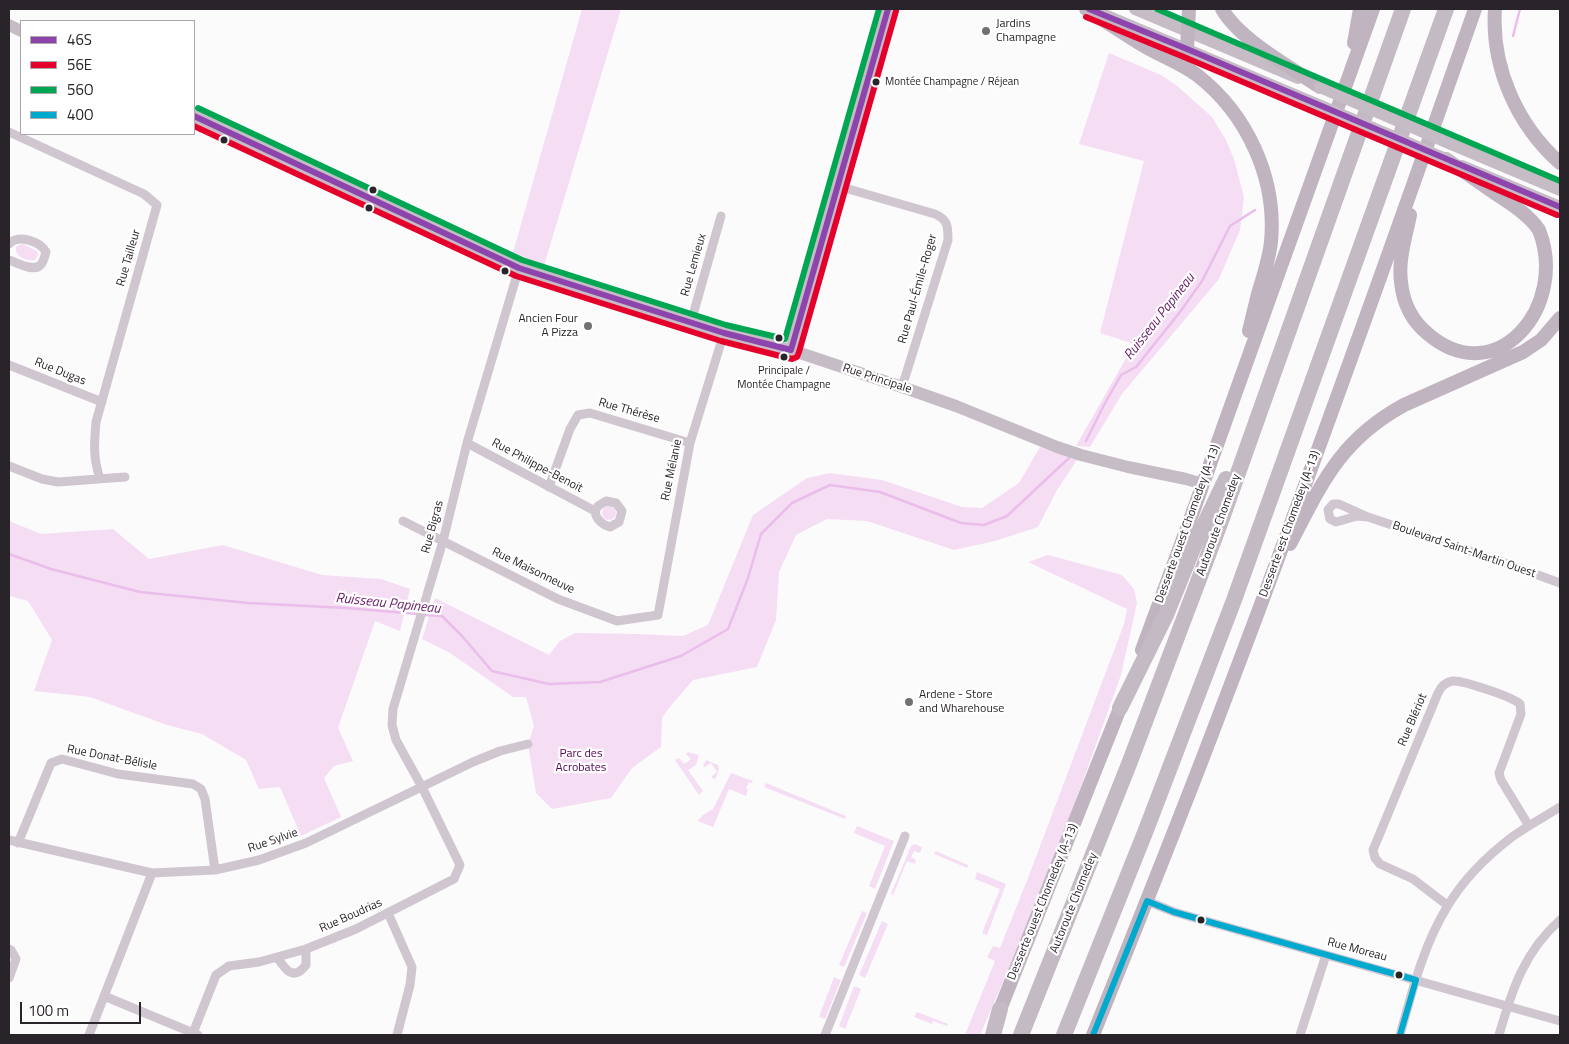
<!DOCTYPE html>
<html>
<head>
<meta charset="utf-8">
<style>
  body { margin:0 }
  #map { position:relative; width:1569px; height:1044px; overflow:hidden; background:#fcfbfc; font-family:"Titillium Web",sans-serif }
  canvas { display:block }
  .frame { position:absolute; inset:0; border:10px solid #292429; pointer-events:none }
  .legend { position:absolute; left:20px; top:20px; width:175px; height:115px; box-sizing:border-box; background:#fff; border:1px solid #a9a7a9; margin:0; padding:6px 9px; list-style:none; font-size:15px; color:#292429 }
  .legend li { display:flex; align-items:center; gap:10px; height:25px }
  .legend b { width:25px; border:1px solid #a9a7a9 }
  .scale { position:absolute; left:20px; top:1002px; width:121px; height:22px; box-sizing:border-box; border:2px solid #292429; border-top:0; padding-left:6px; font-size:15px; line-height:18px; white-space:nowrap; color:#292429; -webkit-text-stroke:4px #fff; paint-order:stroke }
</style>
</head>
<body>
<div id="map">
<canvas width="1569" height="1044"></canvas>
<div class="frame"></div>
<ul class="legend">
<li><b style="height:6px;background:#8e44ad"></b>46S</li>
<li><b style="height:6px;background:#e4002b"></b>56E</li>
<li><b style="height:6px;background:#00a651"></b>56O</li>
<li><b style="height:6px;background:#00a9ce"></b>40O</li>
</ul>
<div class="scale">100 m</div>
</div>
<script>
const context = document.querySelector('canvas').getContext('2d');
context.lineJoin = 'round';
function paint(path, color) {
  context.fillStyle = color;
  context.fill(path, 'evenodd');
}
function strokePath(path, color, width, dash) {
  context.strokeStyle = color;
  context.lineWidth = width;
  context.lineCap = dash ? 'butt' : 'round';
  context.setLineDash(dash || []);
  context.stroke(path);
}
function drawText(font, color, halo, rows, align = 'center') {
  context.font = font + ' "Titillium Web",sans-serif';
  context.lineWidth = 4.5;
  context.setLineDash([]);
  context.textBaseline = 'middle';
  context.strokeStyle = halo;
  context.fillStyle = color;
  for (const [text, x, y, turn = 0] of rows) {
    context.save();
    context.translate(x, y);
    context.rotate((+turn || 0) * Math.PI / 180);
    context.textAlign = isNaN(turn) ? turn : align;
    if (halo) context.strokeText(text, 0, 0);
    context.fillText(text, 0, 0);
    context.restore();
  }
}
paint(new Path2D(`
  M582,9H621L543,269L512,256Z
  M1109,53L1161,75L1176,85L1212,117L1226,140L1234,159L1244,197L1240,230L1219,279L1122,394L1090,447L1076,446L1134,344L1100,333L1144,161L1079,144Z
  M23,244L37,251L38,255L35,260C27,262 14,256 16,247L19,245Z
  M1040,447L1077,460L1057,490L1038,527L995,541L954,550L867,521L827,519L796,535L779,572L776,620L757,667L693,680L668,709L662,718L661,747L632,768L611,798L552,809L536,793L528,744L534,726L526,697H513L450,653L422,639L435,598L549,655L560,641L575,633L638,634L683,636L708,625L753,515L807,478L830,473L882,480L962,507L982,508L1019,483Z
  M602 513a7 7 0 1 1 14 0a7 7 0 1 1-14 0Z
  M9,521L41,534L113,529L149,559L223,545L322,575L381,579L410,589L400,631L375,621L338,728L353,761L334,766L324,778L341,817L301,836L280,787L259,789L246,760L202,734L167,725L90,697L34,691L52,640L28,601L9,596Z
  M1048,555L1122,575L1134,589L1137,603L1121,675L1046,883L980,1035H965L995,961L987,957L993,946L1000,948L1028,878L1124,624L1127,609L1028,562Z
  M688,752L699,755L696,765L688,770L703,791L699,795L675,760L679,758L684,764L691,759L686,754Z
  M706,760L718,765L719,769L716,778L714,779L711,777L717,772L711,763L705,767L703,766Z
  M731,773L753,781L752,783L749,782L746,788L748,789L746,796L729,789L713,827L697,821L703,815L713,809Z
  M766,783L846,816L845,819L764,787Z
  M857,826L894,841L875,889L869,886L885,846L854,833Z
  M915,844L922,847L920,853L914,851L911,857L916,860L915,864L907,861L893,895L891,894L911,846Z
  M936,851L968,865L967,868L934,854Z
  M977,872L1006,884L987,935L982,933L1000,889L975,879Z
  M862,911L867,913L844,967L839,965Z
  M882,921L888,924L865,978L859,975Z
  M834,977L841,980L825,1019L819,1017Z
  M854,986L861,989L845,1029L839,1026Z
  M917,1012L948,1024L947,1026L933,1021L932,1024L914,1017Z`), '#f5ddf4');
strokePath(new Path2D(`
  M1513,36L1520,9
  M1086,441L1104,405L1121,375L1136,367L1180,312L1202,281L1230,226L1255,210
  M9,554L51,569L140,592L248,603L346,608L418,614
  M424,615L442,616L462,636L492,671L549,684L600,682L681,656L728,629L748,578L761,534L792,503L830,485L880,492L961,523L984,525L1007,516L1070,457`), '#ebbdea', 2.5);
strokePath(new Path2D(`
  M9,132L144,194L157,205L96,422C94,445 93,457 100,479
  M838,186L935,214C948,220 948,226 948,240L902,387
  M9,244C18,234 40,241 46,252C45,255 44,260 42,263C36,274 17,263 9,260
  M691,322L721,216
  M9,365L102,402
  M467,443L595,511C596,520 603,525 610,527L619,522L622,511L616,503L606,501L598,506L595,511
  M9,466L42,479L58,482L125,477
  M549,487L570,429L578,415L590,413L690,443
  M1368,517L1357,516L1336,522L1330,519L1328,510L1333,504H1339L1368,517L1499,561L1560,583
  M403,521L558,599L617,621L658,615L690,443L724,333
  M9,840L152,873L215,870L259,860L306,843L473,762L500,751L528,744
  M18,843L51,763L62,759L118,774L193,784L201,789L205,799L215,870
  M1147,901L1174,912L1560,1021
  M1447,905L1413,879L1380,864L1375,858L1373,850L1438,693C1441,686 1446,682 1453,681C1462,680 1513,697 1520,704L1521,714L1499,773L1501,780L1529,826
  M388,913L412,967L410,985L397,1035
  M9,949L11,950L16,959L9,978
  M277,957C285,969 293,982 306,965V949
  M104,996L198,1035
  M193,1033L216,975L229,966L259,962L306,949L356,929L454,879L460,865L422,787L396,740L392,725L393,709L443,541L467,443L519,268
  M89,1035L152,873
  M825,1035L905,836
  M1300,1035L1326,955
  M1400,1035C1412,992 1423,946 1447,907C1463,880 1487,856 1512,837C1527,826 1544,817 1560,807
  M1499,1035C1512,990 1524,952 1560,920`), '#d0c6cf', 9);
strokePath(new Path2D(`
  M1135,9L1298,78
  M1100,13L1314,103
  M9,25L21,31
  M194,116L519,268L724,333L791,350L902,387L956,406L1057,447L1081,455L1128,467L1186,479L1203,484
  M1451,144L1560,190
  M1462,166L1560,207
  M791,350L888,9`), '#c6bcc6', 12);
strokePath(new Path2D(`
  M1086,9C1105,21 1124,34 1144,46C1161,56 1180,63 1197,75C1247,114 1277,178 1271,242C1269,260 1263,277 1258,294C1255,306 1252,319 1249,331
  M1222,9C1240,40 1290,67 1320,87
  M1495,9C1491,67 1517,125 1560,163
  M1354,43L1360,9
  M1187,49L1189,9
  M1410,215C1406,236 1398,259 1401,282C1403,302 1412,321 1428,334C1496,392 1569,307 1539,230C1528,214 1511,204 1496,194C1479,182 1463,171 1446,159
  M1290,544C1322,483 1340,440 1404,405L1523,352L1541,340L1560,318
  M1142,650L1194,509L1373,9
  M997,1017L1124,698
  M1093,1035C1135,930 1178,824 1218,718C1308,483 1392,246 1475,9`), '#c0b4c0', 14);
strokePath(new Path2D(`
  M1120,708L1166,615L1194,546L1226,479
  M993,1035L1000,1009
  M1021,1035L1129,764L1221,521L1403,9
  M1064,1035L1146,830L1234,600L1446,9`), '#c4bac4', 16);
strokePath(new Path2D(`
  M1320,87L1451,144
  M1314,103L1446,159`), '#c6bcc6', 12);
strokePath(new Path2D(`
  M1089,9L1187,49L1560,207
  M194,116L519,268L724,333L791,350L888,9`), '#8e44ad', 6);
strokePath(new Path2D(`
  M1086,17L1184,57L1557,215
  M194,126L516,276L721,341L792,359L797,357L799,352L896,11`), '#e4002b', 6);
strokePath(new Path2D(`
  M1157,9L1560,181
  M198,108L522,260L726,325L785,339L879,9`), '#00a651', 6);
strokePath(new Path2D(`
  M1093,1035L1147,901L1174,912L1416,980L1400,1035`), '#00a9ce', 6);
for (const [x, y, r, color] of [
  [986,31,5,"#736f73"],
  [876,82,4.5,"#292429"],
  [224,140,4.5,"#292429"],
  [373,190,4.5,"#292429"],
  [369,208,4.5,"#292429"],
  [505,271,4.5,"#292429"],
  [588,326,5,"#736f73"],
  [779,338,4.5,"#292429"],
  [784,357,4.5,"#292429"],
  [909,702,5,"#736f73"],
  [1201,920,4.5,"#292429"],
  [1399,975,4.5,"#292429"]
]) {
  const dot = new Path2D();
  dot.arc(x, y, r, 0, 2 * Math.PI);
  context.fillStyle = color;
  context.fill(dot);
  strokePath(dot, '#fff', 2);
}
drawText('11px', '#292429', '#fff', [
  ["Montée Champagne / Réjean",885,82],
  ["Principale /",784,371,"center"],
  ["Montée Champagne",784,385,"center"]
], 'left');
drawText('12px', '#292429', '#fff', [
  ["Jardins",996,24],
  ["Champagne",996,38],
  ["Ancien Four",578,319,"right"],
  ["A Pizza",578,333,"right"],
  ["Ardene - Store",919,695],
  ["and Wharehouse",919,709]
], 'left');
drawText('12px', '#292429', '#fff', [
  ["Rue Tailleur",129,258,-74],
  ["Rue Lemieux",694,265,-74],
  ["Rue Paul-Émile-Roger",918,289,-74],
  ["Rue Dugas",60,372,22],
  ["Rue Principale",877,379,18],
  ["Rue Thérèse",629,411,16],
  ["Rue Philippe-Benoit",537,466,28],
  ["Rue Mélanie",672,470,-78],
  ["Desserte ouest Chomedey (A-13)",1188,524,-70],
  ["Desserte est Chomedey (A-13)",1290,524,-70],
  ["Autoroute Chomedey",1219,525,-70],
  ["Rue Bigras",433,527,-75],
  ["Boulevard Saint-Martin Ouest",1464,550,19],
  ["Rue Maisonneuve",533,571,26],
  ["Rue Blériot",1413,720,-67],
  ["Rue Donat-Bélisle",112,758,11],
  ["Rue Sylvie",273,841,-19],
  ["Desserte ouest Chomedey (A-13)",1043,902,-68],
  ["Autoroute Chomedey",1074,903,-68],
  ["Rue Boudrias",351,916,-24],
  ["Rue Moreau",1357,950,15]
]);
drawText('12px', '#550357', '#fff', [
  ["Parc des",581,754],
  ["Acrobates",581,768]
]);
drawText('italic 14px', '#681c69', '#fff', [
  ["Ruisseau Papineau",1160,317,-52],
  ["Ruisseau Papineau",388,604,6]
]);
</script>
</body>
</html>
